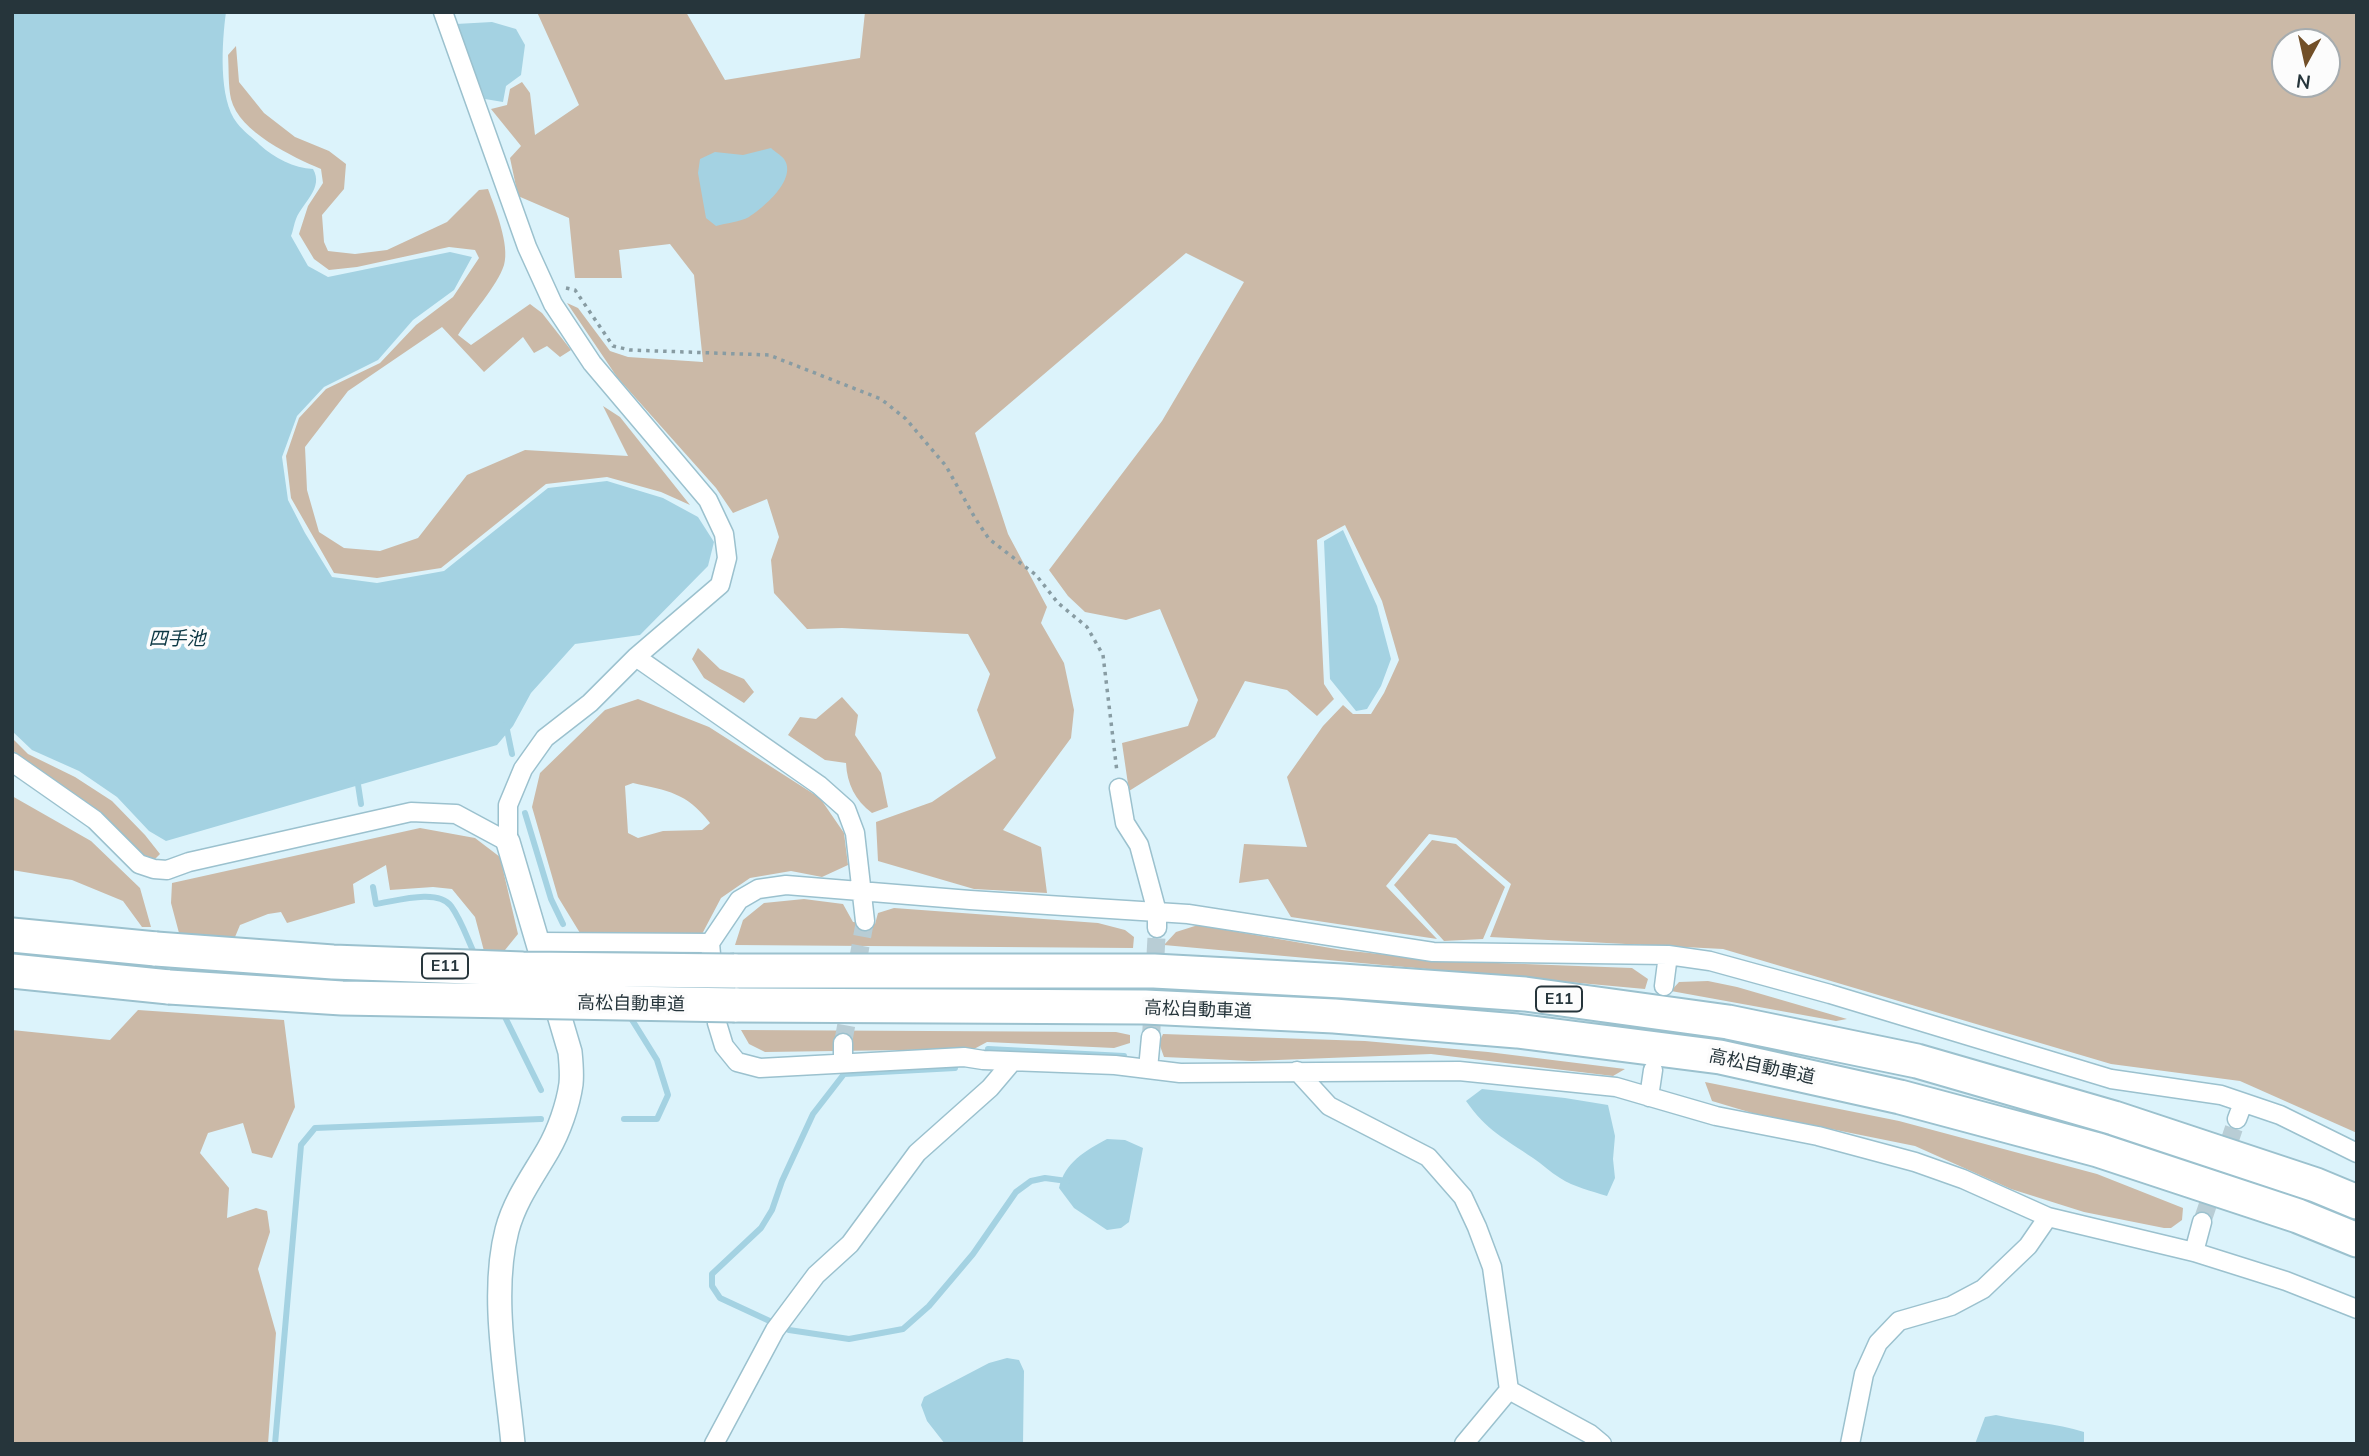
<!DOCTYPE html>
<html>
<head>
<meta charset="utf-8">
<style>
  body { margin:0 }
  #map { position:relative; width:2369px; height:1456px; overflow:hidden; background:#dcf3fb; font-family:Mulish,sans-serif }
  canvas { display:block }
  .frame { position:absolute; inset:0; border:14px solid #26353b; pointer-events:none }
  .north { position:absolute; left:2271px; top:28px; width:70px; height:70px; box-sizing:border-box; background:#fcfcfc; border:2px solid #a6acaf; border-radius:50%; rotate:188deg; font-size:19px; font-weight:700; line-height:28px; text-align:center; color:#26353b }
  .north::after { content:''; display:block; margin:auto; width:24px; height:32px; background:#724f28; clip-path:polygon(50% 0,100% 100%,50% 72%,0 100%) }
</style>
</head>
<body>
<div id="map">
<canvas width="2369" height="1456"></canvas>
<div class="frame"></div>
<div class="north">N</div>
</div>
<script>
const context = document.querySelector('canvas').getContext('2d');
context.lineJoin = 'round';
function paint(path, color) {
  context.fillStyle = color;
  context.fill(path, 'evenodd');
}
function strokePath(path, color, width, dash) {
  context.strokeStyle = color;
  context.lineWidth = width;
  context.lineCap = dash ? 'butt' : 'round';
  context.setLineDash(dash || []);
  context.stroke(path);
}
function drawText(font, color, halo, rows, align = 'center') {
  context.font = font + ' Mulish,"Noto Sans JP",sans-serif';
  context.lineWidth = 7;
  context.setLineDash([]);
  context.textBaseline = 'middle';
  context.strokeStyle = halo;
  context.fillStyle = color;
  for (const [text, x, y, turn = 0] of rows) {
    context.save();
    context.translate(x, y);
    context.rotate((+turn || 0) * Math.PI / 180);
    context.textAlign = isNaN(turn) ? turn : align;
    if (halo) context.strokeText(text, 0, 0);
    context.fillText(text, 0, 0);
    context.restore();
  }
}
paint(new Path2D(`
  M537,12H686L725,80L860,58L865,12H2357V1133L2240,1081L2111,1064L1723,949L1490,937L1511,884L1456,838L1429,834L1386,886L1437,939L1291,917L1268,879L1239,883L1244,844L1307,847L1287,777L1323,726L1343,705L1353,714H1371L1384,693L1399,660L1382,601L1345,525L1317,540L1324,684L1334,699L1317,716L1287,690L1245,681L1215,737L1129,791L1122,743L1188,726L1198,700L1160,609L1126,620L1085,612L1068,596L1049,570L1162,421L1244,282L1186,253L975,433L1008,534L1047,607L1041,623L1064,663L1074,710L1071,738L1003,830L1041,847L1047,893L974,889L878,861L876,822L932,802L996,758L977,710L990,674L968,634L842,628L807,629L774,593L771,560L779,537L767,499L733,513L716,488L617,377L567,303L578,308L610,351L628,357L703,362L694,275L670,244L619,250L622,278H575L569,218L518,196L510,158L521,146L491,109L507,105L510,89L522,82L530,93L535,135L579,105ZM2285,42H2327V84H2285Z
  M236,46L239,82L264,113L295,137L329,151L346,164L344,189L322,215L324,242L328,251L355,254L387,250L447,222L479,190L488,189C495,208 510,245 504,265C498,285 470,316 458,335L471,345L530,304L542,313L571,350L560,357L547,346L534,353L523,337L484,372L442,327L348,391L305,447L307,490L319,532L344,548L380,551L418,538L467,475L525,450L628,456L603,406L620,417L690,505L661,492L607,477L546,484L441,568L377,578L334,573L291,498L286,456L299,418L326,389L380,363L416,325L453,297L479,258L475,250L449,247L357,267L329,270L314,259L299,234L308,206L323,183L321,169C293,157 239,132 231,99C228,85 229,69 228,55Z
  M698,648L720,669L744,679L754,692L744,703L704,678L692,659Z
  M842,697L858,715L855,735L881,773L888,807L872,813C855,800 847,784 846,763L825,760L788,735L800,717L816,719Z
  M638,699L709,727L820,798L844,833L848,865L822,877L791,871L750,878L721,898L701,936L580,933L558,897L532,807L540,773L605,710ZM633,783C668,791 686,792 710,823L702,830L663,831L638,838L628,833L625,786Z
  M12,738L28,754L75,777L112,801L145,835L160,854L154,860L141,855L103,817L12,750Z
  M12,796L91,841L140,888L151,927H142L123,901L72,880L12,870Z
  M420,828L475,838L500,857L518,934L505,950L484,951L475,917L452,889L433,887L390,890L386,865L353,884L355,903L287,923L281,912L268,914L240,925L235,937L179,933L171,903L172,883Z
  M1432,840L1456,844L1505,887L1483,939L1444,941L1394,885Z
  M804,899L843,904L853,922L875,924L878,913L894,908L1098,923L1125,930L1134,937L1133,948L735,945L743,920L764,903Z
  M1198,925L1342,950L1444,961L1632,968L1648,979L1645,989L1164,945L1176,932Z
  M1708,981L1737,987L1847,1019L1836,1021L1671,991L1679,982Z
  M138,1010L284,1020L295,1107L272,1158L252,1153L243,1123L208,1133L200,1153L229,1188L227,1218L256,1208L267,1211L270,1232L258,1269L276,1333L268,1444H12V1030L110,1040Z
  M741,1030L1116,1032L1130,1035V1043L1114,1048L987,1042L974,1049L765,1052L749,1044Z
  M1163,1034L1365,1041L1488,1052L1625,1069L1613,1076L1431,1054L1252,1061L1164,1057L1159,1043Z
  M1705,1082L1899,1121L2097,1174L2183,1208L2182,1220L2171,1228H2164L2084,1212L2011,1189L1915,1146L1752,1113L1712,1101Z`), '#cbb9a7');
paint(new Path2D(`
  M12,12H226C222,41 218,99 237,123C243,131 253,138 260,145C274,158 294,168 313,169C324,188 303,202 296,219C294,224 293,231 291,236L308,266L328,277L450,252L472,257L454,290L413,320L378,360L324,387L297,416L282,457L288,500L305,533L332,577L377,583L444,571L548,488L607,481L663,498L698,517L714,542L708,566L640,635L575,644L531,693L513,726L497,745L166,841L149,831L117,797L79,771L32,750L12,731Z
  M492,22L516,29L525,45L521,75L506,86L503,102L485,99L456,24Z
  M771,148C775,152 781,155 784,159C798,179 763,208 749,217C740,222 726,223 716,226L706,218L698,173L700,159L715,152L743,155Z
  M1343,530L1377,606L1391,659L1381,686L1367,709L1356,711L1330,679L1324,541Z
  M1482,1089L1565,1098L1608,1105L1615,1136L1613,1159L1615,1178L1607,1196C1591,1191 1574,1187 1560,1178C1550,1172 1542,1164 1533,1158C1504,1138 1487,1131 1466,1101Z
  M1107,1139L1125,1140L1143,1148L1129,1222L1121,1228L1107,1230L1074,1208L1059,1188C1065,1162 1085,1151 1107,1139Z
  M1007,1358L1019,1360L1024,1371L1023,1444H945L927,1421L921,1405L924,1397L989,1363Z
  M1996,1415C2026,1422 2056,1423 2084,1432V1444H1975L1985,1417Z`), '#a4d2e2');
strokePath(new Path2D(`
  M506,725L512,754
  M357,778L361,804
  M525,813L551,899L563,924
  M373,887L376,904C396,901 438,888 451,906C462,921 468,941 476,957
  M502,1011L541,1090
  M988,1049L1124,1056
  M955,1068L844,1074L813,1114L782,1181L772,1210L761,1228L712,1274V1286L720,1298L789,1330L849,1339L903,1329L929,1306L973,1254L1016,1192L1031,1181L1045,1178L1067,1181
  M624,1119H657L668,1095L657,1060L629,1015
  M275,1444L301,1145L315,1128L541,1119`), '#a4d2e2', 6);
strokePath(new Path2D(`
  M1151,1037L1157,928
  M843,1043L865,921
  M2202,1222L2237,1119`), '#b8cdd5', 18, [18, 9]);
const minor = new Path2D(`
  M636,657L819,785L846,809L855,833L865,921
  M12,762L95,820L139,864L154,869L167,870L189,862L411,812L456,814L508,842V805L523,769L545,738L590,703L636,657L720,585L727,558L724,534L708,500L592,363L553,304L527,247L443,12
  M1119,788L1125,823L1139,845L1157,912V928
  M537,942L710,943
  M1664,986L1668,955
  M843,1063V1043
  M1148,1069L1151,1037
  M1297,1071L1329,1106L1428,1157L1463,1197L1477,1227L1492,1267L1509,1390L1464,1444
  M1649,1097L1653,1070
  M2237,1119L2243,1103
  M2357,1153L2280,1115L2221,1095L2111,1079L1830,994L1710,961L1668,955L1433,952L1188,914L970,900L786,885L758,889L739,900L710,943L717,1023L724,1046L737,1062L760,1068L964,1057L983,1060L1115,1065L1180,1073L1459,1071L1616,1087L1716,1116L1818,1136L1915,1162L1963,1179L2048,1217L2194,1252L2286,1281L2357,1309
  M2194,1252L2202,1222
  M1509,1390L1590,1434L1602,1444
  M714,1444L775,1330L816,1275L850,1244L917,1153L990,1088L1012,1062
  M1850,1444L1864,1374L1878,1343L1899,1321L1951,1306L1983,1289L2028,1246L2048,1217`);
const tertiary = new Path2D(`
  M508,842L570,1052C571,1062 572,1074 571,1084C568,1105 559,1131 548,1150C533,1176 515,1200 507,1230C490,1295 507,1378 513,1444`);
const motorway = new Path2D(`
  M12,935L156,949
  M12,971L169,987
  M734,971H1154L1342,981L1525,994L1728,1022L1917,1061L2114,1118L2316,1185L2357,1202
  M735,1005L1145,1007L1334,1016L1517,1031L1720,1057L1900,1097L2098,1150L2298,1216L2357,1240`);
strokePath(minor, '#9bc1ce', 21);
strokePath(tertiary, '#9bc1ce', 26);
strokePath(motorway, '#9bc1ce', 37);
strokePath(new Path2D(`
  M566,288L575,290L613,346L630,350L769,355L881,399L906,419L946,466L975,518L989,539L1036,575L1058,603L1087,627L1103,655L1117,772`), '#889ca3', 3.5, [3.5, 5]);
strokePath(minor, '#fff', 18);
strokePath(tertiary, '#fff', 23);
strokePath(motorway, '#fff', 33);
const motorwayBridge = new Path2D(`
  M156,949L333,962L523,969L734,971
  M169,987L342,998L735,1005`);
strokePath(motorwayBridge, '#9bc1ce', 37, []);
strokePath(motorwayBridge, '#fff', 33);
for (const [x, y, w] of [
  [445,966,46],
  [1559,999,46]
]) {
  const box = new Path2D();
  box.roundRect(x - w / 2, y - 12.5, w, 25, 5);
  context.fillStyle = '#fcfcfc';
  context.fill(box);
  strokePath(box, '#26353b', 2);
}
drawText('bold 16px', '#26353b', null, [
  ["E11",445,966],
  ["E11",1559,999]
]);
drawText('18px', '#26353b', '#fcfcfc', [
  ["高松自動車道",631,1004,1],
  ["高松自動車道",1198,1010,2],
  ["高松自動車道",1762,1067,12]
]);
drawText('italic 19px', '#0c3743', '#fcfcfc', [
  ["四手池",177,639]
]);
</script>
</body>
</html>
